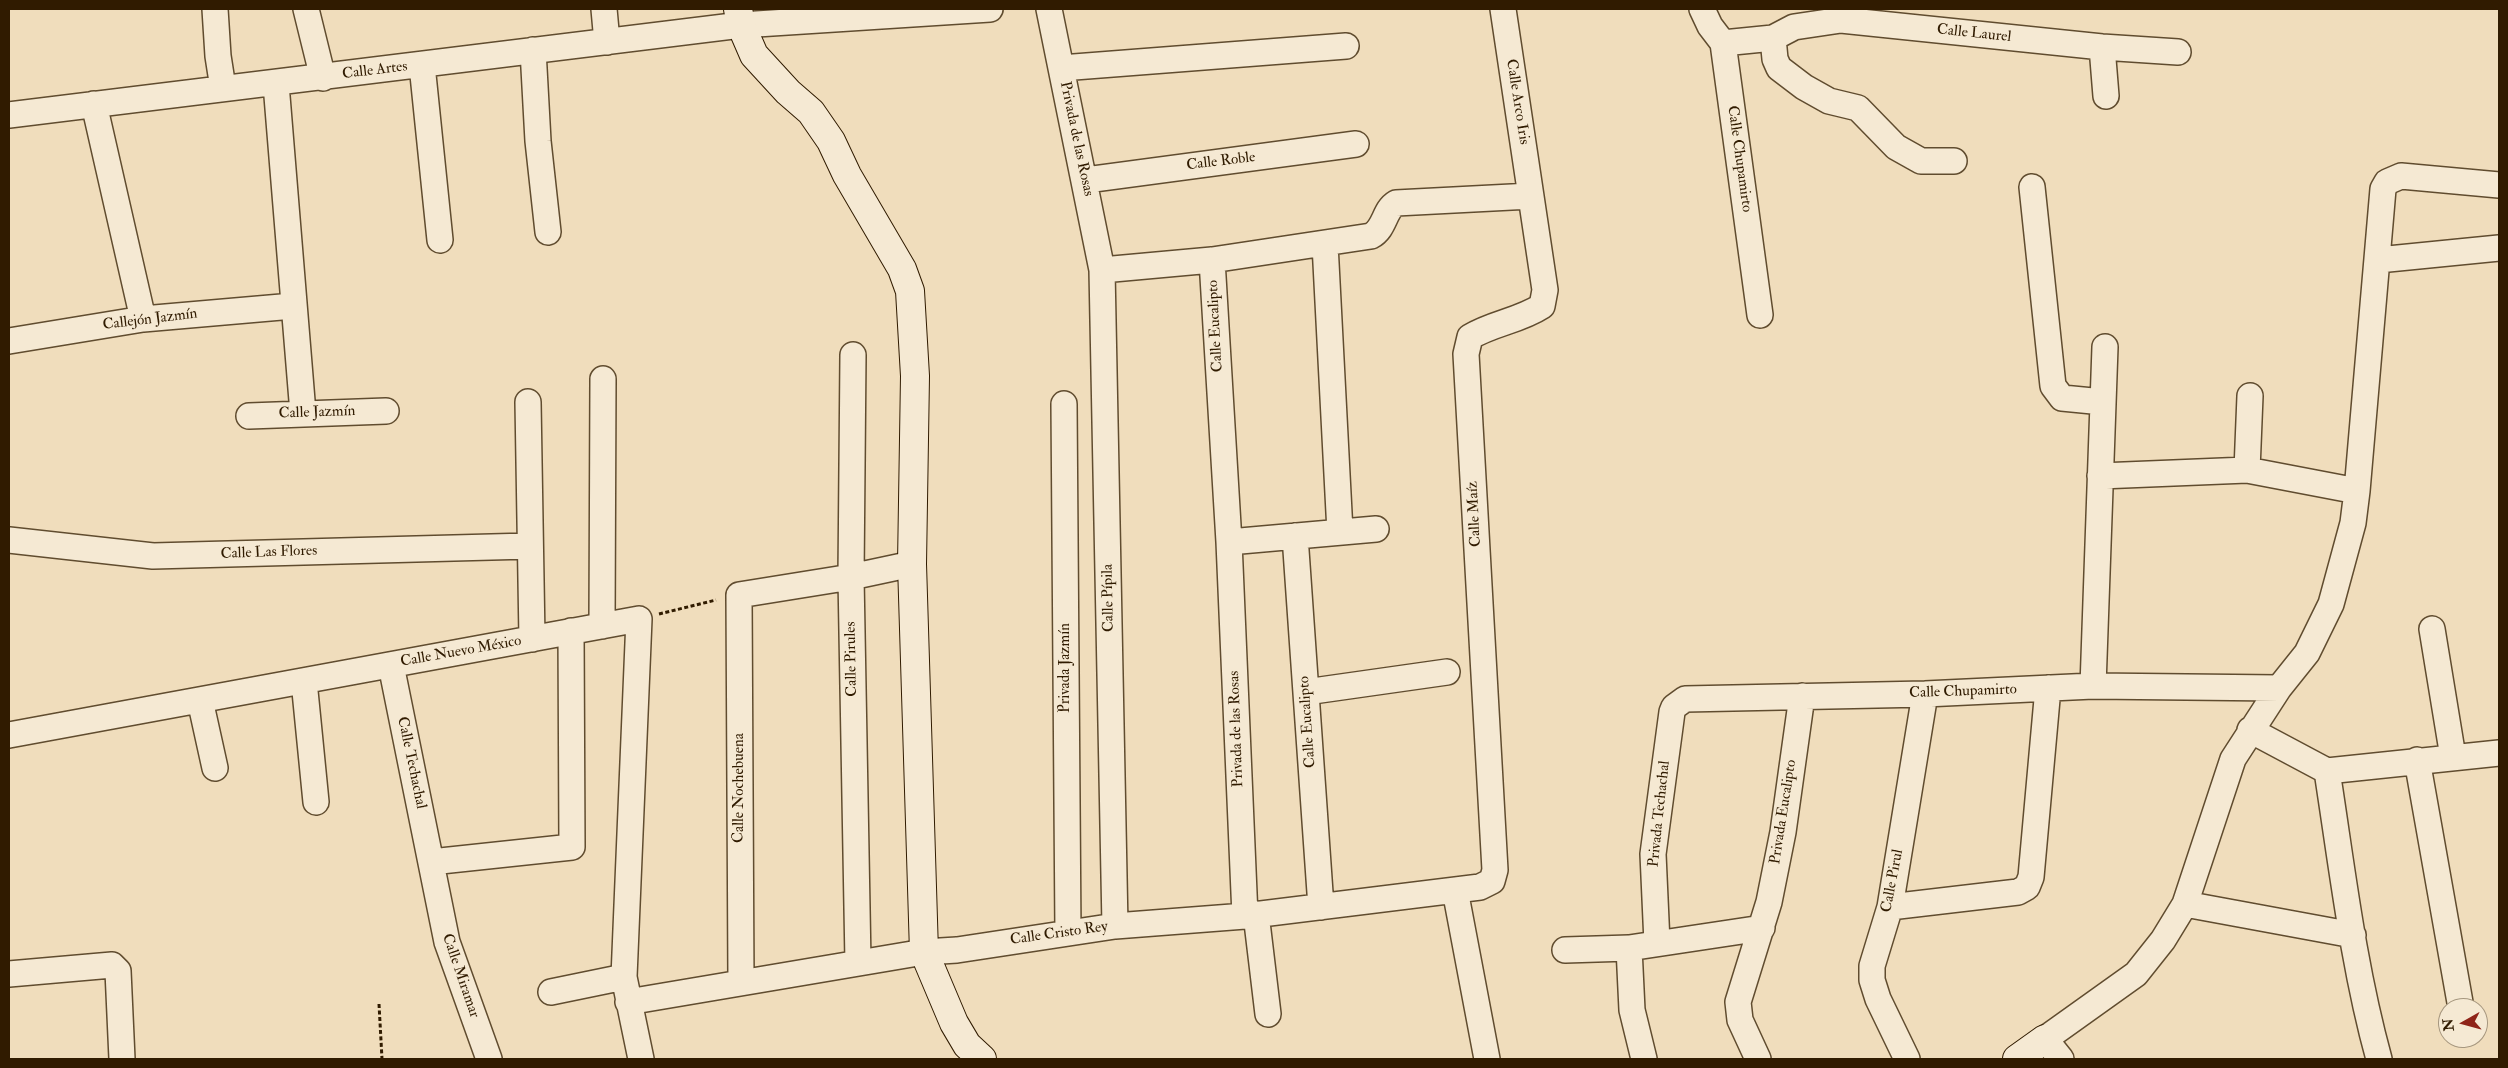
<!DOCTYPE html>
<html>
<head>
<meta charset="utf-8">
<style>
  body { margin:0 }
  #map { position:relative; width:2508px; height:1068px; overflow:hidden; background:#f0ddbc; font-family:"IM FELL Double Pica",serif }
  canvas { display:block }
  .frame { position:absolute; inset:0; border:10px solid #301b00; pointer-events:none }
  .north { position:absolute; left:2438px; top:998px; width:50px; height:50px; box-sizing:border-box; background:#f5e9d3; border:1px solid #a6977f; border-radius:50%; rotate:263deg; font-size:14px; font-weight:700; line-height:20px; text-align:center; color:#301b00 }
  .north::after { content:''; display:block; margin:auto; width:18px; height:22px; background:#8f2418; clip-path:polygon(50% 0,100% 100%,50% 72%,0 100%) }
</style>
</head>
<body>
<div id="map">
<canvas width="2508" height="1068"></canvas>
<div class="frame"></div>
<div class="north">N</div>
</div>
<script>
const context = document.querySelector('canvas').getContext('2d');
context.lineJoin = 'round';
function strokePath(path, color, width, dash) {
  context.strokeStyle = color;
  context.lineWidth = width;
  context.lineCap = dash ? 'butt' : 'round';
  context.setLineDash(dash || []);
  context.stroke(path);
}
function drawText(font, color, halo, rows, align = 'center') {
  context.font = font + ' "IM FELL Double Pica",serif';
  context.lineWidth = 4;
  context.setLineDash([]);
  context.textBaseline = 'middle';
  context.strokeStyle = halo;
  context.fillStyle = color;
  for (const [text, x, y, turn = 0] of rows) {
    context.save();
    context.translate(x, y);
    context.rotate((+turn || 0) * Math.PI / 180);
    context.textAlign = isNaN(turn) ? turn : align;
    if (halo) context.strokeText(text, 0, 0);
    context.fillText(text, 0, 0);
    context.restore();
  }
}
const street = new Path2D(`
  M215,9L218,56L223,88
  M306,9L323,78
  M604,9L607,42
  M1049,9L1102,270L1115,926
  M1702,9L1710,26L1723,43L1760,315
  M1773,38L1794,27L1841,20L2102,47L2178,52
  M1723,43L1773,38L1775,59L1779,68L1804,87L1829,101L1858,108L1896,147L1921,161H1954
  M2102,47L2106,96
  M533,50L538,141L548,232
  M422,65L440,240
  M1061,68L1346,46
  M276,84L303,413
  M94,104L143,319
  M9,115L741,25L990,9
  M1086,180L1356,144
  M2032,187L2053,386L2062,398L2103,402
  M1325,244L1340,532
  M1212,260L1229,542L1245,916
  M2378,260L2499,248
  M1102,270L1212,260L1371,236C1385,229 1384,210 1396,203L1531,196
  M9,341L143,319L293,306
  M853,355L851,577L858,963
  M528,402L532,639
  M1064,404L1068,933
  M249,416L386,411
  M2247,470L2250,396
  M2100,476L2247,470L2357,491
  M1295,536L1321,907
  M9,540L153,556L529,546
  M1229,542L1376,529
  M602,626L603,379
  M2432,629L2453,757
  M391,665L447,942L489,1059
  M304,681L316,802
  M2093,686L2105,347
  M1306,692L1447,672
  M200,700L215,768
  M2250,730L2327,771L2499,753
  M9,735L639,619L624,977L641,1059
  M2417,760L2461,1008
  M2327,771C2342,867 2353,965 2379,1059
  M431,862L572,847L571,631
  M1455,890L1487,1059
  M2185,904L2353,935
  M1890,907L2018,892L2027,887L2031,877L2048,688
  M1256,914L1268,1014
  M1657,943L1653,854L1672,712L1674,707L1685,699L1925,694L2093,686L2279,688
  M1565,950L1629,948
  M9,974L112,965L118,971L122,1059
  M741,981L739,595L851,577L912,564
  M551,992L624,977
  M628,1002L924,952L957,950L1115,926L1245,916L1480,887L1492,881L1495,870L1466,354L1470,337C1493,323 1519,321 1542,306L1545,290L1503,9
  M1644,1059L1632,1010L1629,948L1762,928
  M1758,1059L1740,1020L1738,1002L1769,902L1783,832L1802,696
  M1907,1059L1878,999L1872,980V966L1890,907L1925,694
  M2061,1059L2045,1039L2136,974L2163,940L2185,904L2233,759L2279,688L2307,653L2331,604L2353,523L2357,491L2383,189L2387,182L2401,176L2499,185`);
const secondary = new Path2D(`
  M738,9L741,25L754,55L788,92L811,112L831,141L847,175L902,269L910,291L915,376L912,564L924,952L954,1023L967,1045L982,1059
  M2017,1059L2045,1039`);
strokePath(street, '#604c2f', 28);
strokePath(secondary, '#301b00', 30);
strokePath(new Path2D(`
  M659,614L716,600
  M379,1004L382,1059`), '#301b00', 3, [4, 2.5]);
strokePath(street, '#f5e9d3', 25);
strokePath(secondary, '#f5e9d3', 28);
drawText('15px', '#301b00', '#f5e9d3', [
  ["Calle Laurel",1974,34,6],
  ["Calle Artes",375,71,-7],
  ["Calle Arco Iris",1517,102,81],
  ["Privada de las Rosas",1076,139,78],
  ["Calle Chupamirto",1739,159,82],
  ["Calle Roble",1221,162,-7],
  ["Callejón Jazmín",150,320,-7],
  ["Calle Eucalipto",1216,326,-93],
  ["Calle Jazmín",317,413,-2],
  ["Calle Maíz",1475,514,-93],
  ["Calle Las Flores",269,553,-2],
  ["Calle Pípila",1109,598,-91],
  ["Calle Nuevo México",461,652,-10],
  ["Calle Pirules",852,659,-91],
  ["Privada Jazmín",1066,668,-90],
  ["Calle Chupamirto",1963,692,-2],
  ["Calle Eucalipto",1308,722,-94],
  ["Privada de las Rosas",1237,729,-92],
  ["Calle Techachal",411,763,78],
  ["Calle Nochebuena",740,788,-90],
  ["Privada Eucalipto",1784,812,-81],
  ["Privada Techachal",1660,814,-84],
  ["Calle Pirul",1893,881,-79],
  ["Calle Cristo Rey",1059,934,-8],
  ["Calle Miramar",460,976,71]
]);
</script>
</body>
</html>
